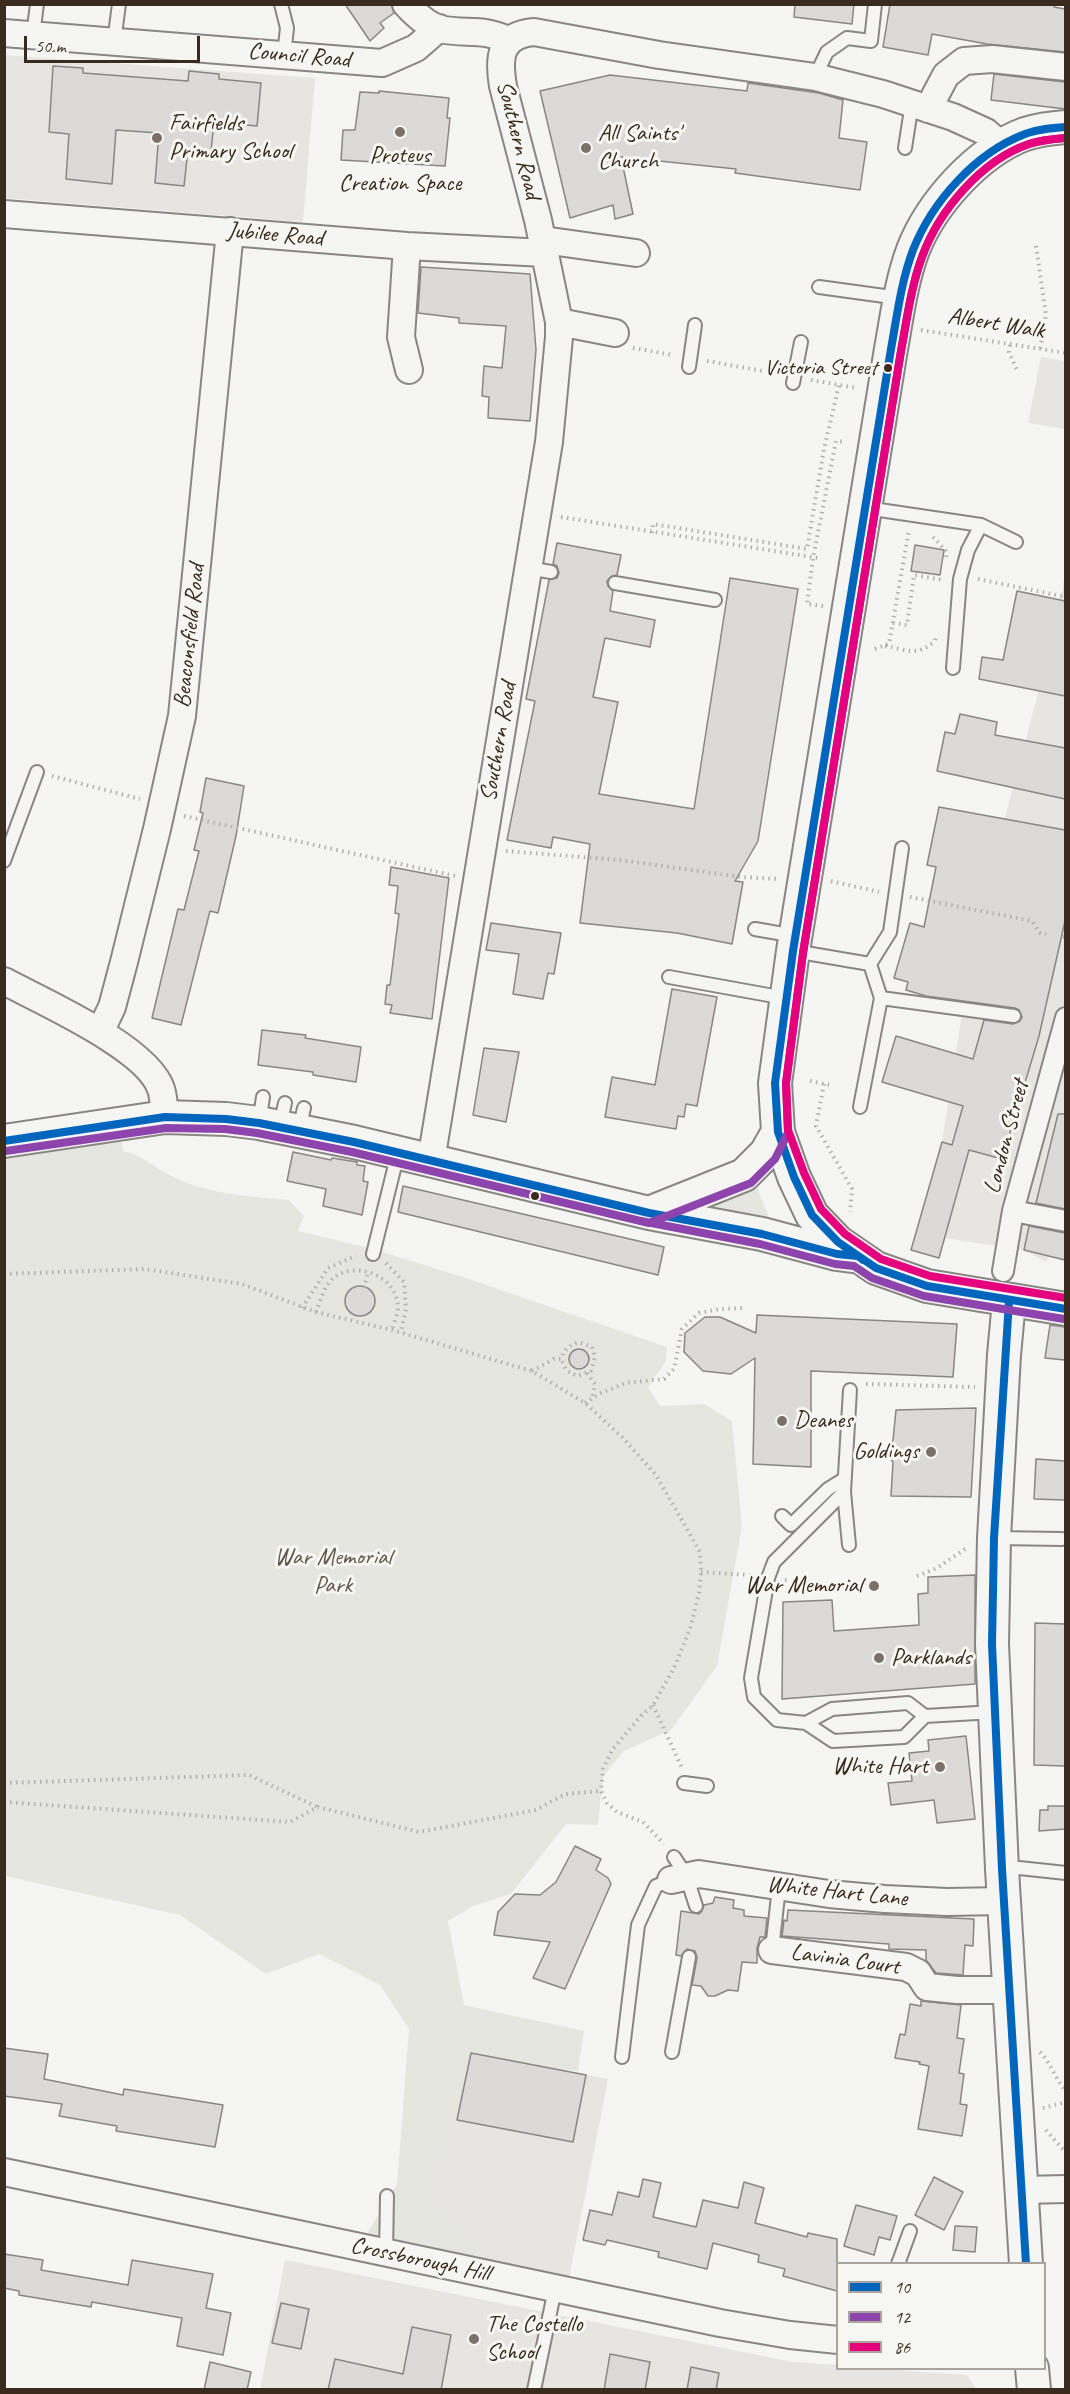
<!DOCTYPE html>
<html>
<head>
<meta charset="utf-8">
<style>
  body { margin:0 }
  #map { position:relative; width:1070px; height:2394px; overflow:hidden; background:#f5f5f3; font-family:Caveat,sans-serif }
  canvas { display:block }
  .frame { position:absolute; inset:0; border:6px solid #3b2a1e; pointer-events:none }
  .legend { position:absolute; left:836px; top:2262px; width:210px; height:108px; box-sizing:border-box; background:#f6f6f2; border:2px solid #aba49d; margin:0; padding:8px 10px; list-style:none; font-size:18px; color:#3b2a1e }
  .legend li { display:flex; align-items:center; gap:12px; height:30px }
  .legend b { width:30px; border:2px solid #aba49d }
  .scale { position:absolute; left:24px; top:36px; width:176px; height:27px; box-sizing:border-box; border:3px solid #3b2a1e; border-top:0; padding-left:8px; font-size:18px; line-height:21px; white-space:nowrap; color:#3b2a1e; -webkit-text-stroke:4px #f6f6f2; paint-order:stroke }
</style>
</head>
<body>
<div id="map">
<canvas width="1070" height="2394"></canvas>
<div class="frame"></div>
<ul class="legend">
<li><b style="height:8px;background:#0065bd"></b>10</li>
<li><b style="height:8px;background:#8e44ad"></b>12</li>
<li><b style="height:8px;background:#e5007d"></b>86</li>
</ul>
<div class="scale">50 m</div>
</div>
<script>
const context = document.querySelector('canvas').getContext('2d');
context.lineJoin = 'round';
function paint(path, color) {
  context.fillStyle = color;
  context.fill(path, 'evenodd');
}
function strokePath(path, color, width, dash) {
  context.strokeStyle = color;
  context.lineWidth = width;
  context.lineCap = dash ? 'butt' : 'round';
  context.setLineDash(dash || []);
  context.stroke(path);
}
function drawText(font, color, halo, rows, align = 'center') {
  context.font = font + ' Caveat,sans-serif';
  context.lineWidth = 6;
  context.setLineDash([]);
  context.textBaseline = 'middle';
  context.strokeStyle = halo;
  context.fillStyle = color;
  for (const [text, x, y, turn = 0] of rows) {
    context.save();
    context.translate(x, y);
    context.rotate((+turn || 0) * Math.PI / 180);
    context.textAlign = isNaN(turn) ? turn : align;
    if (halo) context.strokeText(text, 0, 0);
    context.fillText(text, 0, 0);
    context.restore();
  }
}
paint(new Path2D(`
  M4,55L315,78L303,222L5,198Z
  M1041,357L1065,361V429L1028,423Z
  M1065,576L1066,1221L1046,1262L1024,1250L944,1238L969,1150L942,1142L975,930L1048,656Z
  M462,2050L608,2079L569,2278L423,2249Z
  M285,2260L793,2362L837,2365L838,2368L881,2369L967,2375L976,2389L260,2390Z`), '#e7e5e2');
paint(new Path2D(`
  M121,1140L123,1151C146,1156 155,1169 176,1178C212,1195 250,1196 289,1200L304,1216L298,1231L373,1249L466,1278L667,1347L666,1361L648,1387L660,1406L704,1404L732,1421L742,1526L717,1666L671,1730L624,1751L603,1776L598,1825L566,1824L511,1894L473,1906L448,1921L464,2005L584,2031L578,2071L470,2063L457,2120L450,2129L434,2203L485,2246L475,2272L359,2247L397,2184L409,2029L380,1985L319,1954L266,1974L180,1915L5,1876V1158L43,1149Z
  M755,1182L772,1225L684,1209Z`), '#e6e6e1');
const building = new Path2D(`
  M345,4H391L394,13L380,23L384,28L370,41Z
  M795,4H854L852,24L794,17Z
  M890,4H1055L1054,7L1065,9V52L987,44L932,34L928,55L883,47Z
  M53,66L83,68V73L188,81L189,71L219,74V79L261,83L257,126L214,122L211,151L188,150L184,186L155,183L159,133L116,130L112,184L66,179L69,134L49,132Z
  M994,74L1065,82V109L991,100Z
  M610,75L747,91L748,83L819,93L843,100L839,138L867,142L860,190L735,173L736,169L621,157L633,214L615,219L613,205L570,218L540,91Z
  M379,91L449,98L447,118H450L445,166L341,160L343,130H355L360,92L379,93Z
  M421,267L530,274L536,350L530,421L488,418L489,397L482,396L484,366L502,368L506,326L459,323V318L418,313Z
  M557,543L621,555L617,575L612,576L607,581L608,586L613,591L610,611L655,620L650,647L605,638L593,697L618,702L599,794L694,809L730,578L798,589L758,841L735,881L743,882L732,944L677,933L580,923L590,844L553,837L551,848L507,840L535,701L526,699L549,580L557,578L559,573L557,566L553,564Z
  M915,545L944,550L940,575L911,571Z
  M1017,591L1065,601V696L979,679L982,657L1003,660Z
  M960,714L997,722L995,735L1065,748V799L937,771L945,732L955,734Z
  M206,778L244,786L236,836L218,913L210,911L181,1025L152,1018L178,909L184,910L199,851L194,850L203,813L200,812Z
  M939,807L1065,830V921L1039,1036L1002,1159L969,1150L939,1258L911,1250L942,1142L952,1145L963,1106L882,1082L896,1036L973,1059L984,1020L1013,1024L1020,1021L1022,1017L1019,1010L1015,1008L926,996L906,990L908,982L894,978L910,923L924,927L936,867L927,865Z
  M391,867L449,878L432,1019L390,1013L392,1005L385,1004L387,985H390L399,914L395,913L398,886L389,885Z
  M491,923L561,933L554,974L548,973L543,999L513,994L519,954L486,950Z
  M672,989L717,997L697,1106L686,1104L684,1117L678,1116L676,1129L605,1117L612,1077L655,1085Z
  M262,1030L306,1035L305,1038L361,1047L356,1082L313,1075V1072L258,1065Z
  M484,1048L519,1052L506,1122L473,1115Z
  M1058,1114H1065V1209L1036,1203Z
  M293,1152L331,1160L332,1158L357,1162V1165L365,1166L363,1181L368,1182L362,1215L323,1206L326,1189L287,1181Z
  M403,1186L664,1247L658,1275L398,1212Z
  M1029,1226L1065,1233V1260L1024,1250Z
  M345 1301a15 15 0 1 1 30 0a15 15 0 1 1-30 0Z
  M757,1315L957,1324L953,1377L811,1371V1467L753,1464L755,1358L731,1374L703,1371L684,1352L685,1333L705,1317H720L756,1333Z
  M1050,1325L1065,1327V1360L1045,1358Z
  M569 1359a10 10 0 1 1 20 0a10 10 0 1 1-20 0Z
  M976,1408L971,1497L891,1496L893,1462L889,1457V1447L893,1440L896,1410Z
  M1036,1459L1065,1461V1500L1034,1499Z
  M975,1575V1684L782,1699L783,1602L832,1600L834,1631L919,1625L918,1594L928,1593V1577Z
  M1035,1623L1065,1624V1766L1034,1765Z
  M966,1736L975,1819L937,1823L934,1800L891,1805L888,1783L912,1781L909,1753L929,1751L928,1740Z
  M1048,1806H1065V1829L1039,1831L1040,1810H1048Z
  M575,1846L601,1859L596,1870L608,1878L611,1884L565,1989L533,1978L550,1942L494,1935L498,1912L515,1894L540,1895L556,1882Z
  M715,1897L734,1900L733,1908L744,1910V1916L767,1918L765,1937H760L757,1948V1963L742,1962L738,1991L728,1990L715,1996H708L701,1986L692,1985L697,1958L695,1951L687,1949L681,1956L676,1955L681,1911L699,1914L702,1911L704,1905L713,1903Z
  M788,1910L974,1919L973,1946L965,1945L963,1975L936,1973L926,1960V1950L889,1949V1944L782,1936L784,1920L787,1921Z
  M921,2001L961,2005L957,2038L964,2039L959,2073L964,2074L960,2104L967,2105L962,2136L918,2129L929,2066L919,2064L920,2062L895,2058L900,2034L905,2035L910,2004L921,2006Z
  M4,2048L48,2054L44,2079L123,2095L124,2089L223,2105L215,2147L116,2131L117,2126L59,2116L62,2104L4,2096Z
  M471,2053L586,2075L573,2142L457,2120Z
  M934,2177L963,2192L944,2230L915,2215Z
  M643,2179L661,2183L653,2217L696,2227L703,2200L738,2208L744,2182L764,2188L755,2223L807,2237L808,2233L837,2239V2291L783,2276L785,2269L758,2262L759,2255L713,2243L707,2269L658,2257L659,2252L607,2240L605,2245L583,2240L590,2210L612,2215L618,2192L639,2197Z
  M856,2205L897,2216L890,2240L879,2237L874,2255L844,2246Z
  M955,2226L977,2227L975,2252L953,2250Z
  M4,2254L43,2260L41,2270L128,2285L132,2260L213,2274L206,2308L231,2313L223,2355L177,2346L182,2318L92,2302L91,2307L19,2295V2291L4,2288Z
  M281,2303L309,2309L301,2349L272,2343Z
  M412,2327L451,2335L441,2390H328L335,2359L403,2374Z
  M610,2354L650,2362L645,2390H604Z
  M210,2362L251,2372L247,2390H204Z
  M691,2367L719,2373L716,2390H687Z`);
paint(building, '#dbdad8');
strokePath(building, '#8a8683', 1.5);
const service = new Path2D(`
  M281,4L287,28L284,55
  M33,35L37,4
  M114,42L119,4
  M815,77L827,52L847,38L871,41L875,4
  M905,148L912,103
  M819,287L899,298
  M689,367L695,325
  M793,383L801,342
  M866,508L981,525L1016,542
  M528,568L551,572
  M615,583L715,600
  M953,668L960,579L968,550L981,525
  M4,861L37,772
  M755,929L795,936
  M794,951L870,964
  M669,977L785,998
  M881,998L1014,1016
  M860,1107L881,998L870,964L890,932L902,848
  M259,1123L263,1097
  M280,1125L285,1103
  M299,1130L304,1108
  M373,1254L398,1153
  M850,1390L844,1492L774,1562L768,1578L751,1678L754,1697L777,1720L806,1723L833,1741L904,1737L925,1716
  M844,1492L849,1545
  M782,1516L791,1525L828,1489L844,1479
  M995,1538L1062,1539
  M806,1723L832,1709L908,1703L925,1716L994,1712
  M684,1783L707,1786
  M674,1857L686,1875L696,1906
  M1004,1869L1019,1868L1066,1873
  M772,1950L779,1887
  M672,2052L689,1957
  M622,2057L638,1925L656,1886L671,1880
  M386,2253L387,2196
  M898,2264L910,2231
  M534,2390L555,2289`);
const pedestrian = new Path2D(`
  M1013,1211L1066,1221
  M1003,1271L1013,1211L1066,1018`);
const minor = new Path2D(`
  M406,4C415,14 427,25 440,29C466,35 482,27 510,41
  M4,33L382,63L416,48L439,28
  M928,109L946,75L964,61L992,59L1066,67
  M4,214L407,246L545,253
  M543,240L636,253
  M407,246L401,337L409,370
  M559,322L615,333
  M4,981C43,1002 148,1048 161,1089C164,1098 164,1108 165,1117
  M100,1032L112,1007L124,962L157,829L182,716L230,231
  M431,1161L549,442L559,337V322L538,220L503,86C498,57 500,35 534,32L659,55L815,77L883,94L953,117L986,132L1002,146
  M671,1880L699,1874L829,1894L885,1899L947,1902L1004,1901
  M772,1950L906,1967L918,1973L927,1987L957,1990H1010
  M4,2172L720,2323L790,2335L838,2340
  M1023,2190L1066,2189`);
const tertiary = new Path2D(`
  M1066,127C1052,128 1038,130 1025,134C977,152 931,204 913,250C901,282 897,316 891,349L793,951L775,1083L778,1132L794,1177L812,1215L838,1242L876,1268L927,1286L1066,1309
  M4,1141L165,1117L226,1119L259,1123L354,1142L649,1213L762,1234L837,1254L852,1256
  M649,1213L744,1175L766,1153L778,1132
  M1009,1301L1004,1355L994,1538L992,1644L1002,1869L1026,2264
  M1032,2368L1034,2390`);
strokePath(service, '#8a8683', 16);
strokePath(pedestrian, '#8a8683', 24);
strokePath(minor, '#8a8683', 30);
strokePath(tertiary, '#8a8683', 36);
strokePath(new Path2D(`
  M1036,246L1046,315L1040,350
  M921,330L1066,353
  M1010,345L1009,352L1017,370
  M633,348L673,355
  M707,361L780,374
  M811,380L857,388
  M561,517L818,558
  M652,533L653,524L807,549L824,449L839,385
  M933,537L947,552L946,557
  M978,579L1066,597
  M823,606L807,604L813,558L836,441L846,442
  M893,623L907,625L914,575L944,580
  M885,646C909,650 916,657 935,641L936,636
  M875,649L889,644L909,530
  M52,776L140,799
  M184,816L455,876
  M506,851L620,860L741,877L779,879
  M831,881L879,892
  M910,897L1032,921L1040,933L1046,934
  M1063,937H1066
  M810,1081L830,1085
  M824,1084L816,1126L852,1189L850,1212
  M386,1263L404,1282L406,1309L401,1332
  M4,1274L145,1269L242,1284L316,1312L392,1330L532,1371L585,1403L622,1437L656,1475L700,1552L701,1572L699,1593L690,1629L674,1668L653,1705L641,1716L612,1750L603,1769L601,1791L607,1803L617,1812L643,1822L664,1844
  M364,1288L368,1272
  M302,1308L328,1268L356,1256
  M316,1312C320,1303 324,1286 332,1279C355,1259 397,1276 398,1307C398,1314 394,1323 392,1330
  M532,1371L554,1359H561C564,1349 570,1345 579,1342L592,1347L595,1357L591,1371L578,1376L567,1371L561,1359
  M587,1373L595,1384L592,1398
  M866,1384L975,1387
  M585,1403L601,1393L626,1383L664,1379L674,1369L682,1329L699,1313L720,1309L744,1308
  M701,1572L751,1575
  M917,1576L937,1568L968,1547
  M785,1580L832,1587
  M653,1705L682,1768
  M4,1783L249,1775L317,1807
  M4,1802L290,1822L318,1807L419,1832L536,1810L565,1794L601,1791
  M1040,2052C1051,2063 1055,2079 1066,2091
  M1043,2108L1066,2102
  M1046,2130L1066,2153`), '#b2b0ae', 4, [1.5, 4.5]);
strokePath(service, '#f5f5f3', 12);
strokePath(pedestrian, '#f5f5f3', 20);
strokePath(minor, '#f5f5f3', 26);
strokePath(tertiary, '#f5f5f3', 32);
strokePath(new Path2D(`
  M1066,127C1052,128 1038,129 1025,134C975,153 932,202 913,250C901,282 897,316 891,349L793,951L775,1083L778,1132L794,1177L812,1215L838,1242L876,1268L927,1286L1066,1309
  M4,1141L165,1117L226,1119L259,1123L354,1142L649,1213L762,1234L837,1254L858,1256L863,1260
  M1009,1301L994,1538L992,1644L1002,1869L1026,2264`), '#0065bd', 8);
strokePath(new Path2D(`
  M6,1151L166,1128L225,1129L257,1133L352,1152L649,1223L751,1183L775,1159L788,1133L786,1083L803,953L901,351C907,319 911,287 922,257C939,210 982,160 1029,144C1041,140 1054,139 1066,138
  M641,1221L760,1244L835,1264L854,1266L872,1278L924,1296L1064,1319`), '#8e44ad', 8);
strokePath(new Path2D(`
  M1066,138C1054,139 1041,140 1029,144C982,160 939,210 922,257C911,287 907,319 901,351L803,953L786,1083L788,1130L804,1173L821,1209L845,1234L881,1259L930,1276L1066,1298`), '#e5007d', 8);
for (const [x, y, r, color] of [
  [400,132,6,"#7c7169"],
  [157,138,6,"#7c7169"],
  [586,148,6,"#7c7169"],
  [888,368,5,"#3b2a1e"],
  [535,1196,5,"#3b2a1e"],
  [782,1421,6,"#7c7169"],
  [931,1452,6,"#7c7169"],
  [874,1586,6,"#7c7169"],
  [879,1658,6,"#7c7169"],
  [940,1767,6,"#7c7169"],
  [474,2339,6,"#7c7169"]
]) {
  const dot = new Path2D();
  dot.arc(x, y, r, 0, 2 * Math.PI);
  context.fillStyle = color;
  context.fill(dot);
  strokePath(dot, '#f6f6f2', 2);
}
drawText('22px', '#3b2a1e', '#f6f6f2', [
  ["Victoria Street",877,368]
], 'right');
drawText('24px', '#3b2a1e', '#f6f6f2', [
  ["Council Road",299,56,5],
  ["Southern Road",518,140,76],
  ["Jubilee Road",275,235,5],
  ["Albert Walk",996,324,9],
  ["Beaconsfield Road",190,636,-84],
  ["Southern Road",499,742,-80],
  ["London Street",1007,1137,-75],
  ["White Hart Lane",837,1892,6],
  ["Lavinia Court",845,1960,8],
  ["Crossborough Hill",420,2260,12]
]);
drawText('24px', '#3b2a1e', '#f6f6f2', [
  ["Fairfields",169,124],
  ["Primary School",169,152],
  ["All Saints'",598,134],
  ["Church",598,162],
  ["Proteus",400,156,"center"],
  ["Creation Space",400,184,"center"],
  ["Deanes",794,1421],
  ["Goldings",919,1452,"right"],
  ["War Memorial",862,1586,"right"],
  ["Parklands",891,1658],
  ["White Hart",928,1767,"right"],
  ["The Costello",486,2325],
  ["School",486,2353]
], 'left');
drawText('24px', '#63564b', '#f6f6f2', [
  ["War Memorial",333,1558],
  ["Park",333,1586]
]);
</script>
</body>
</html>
